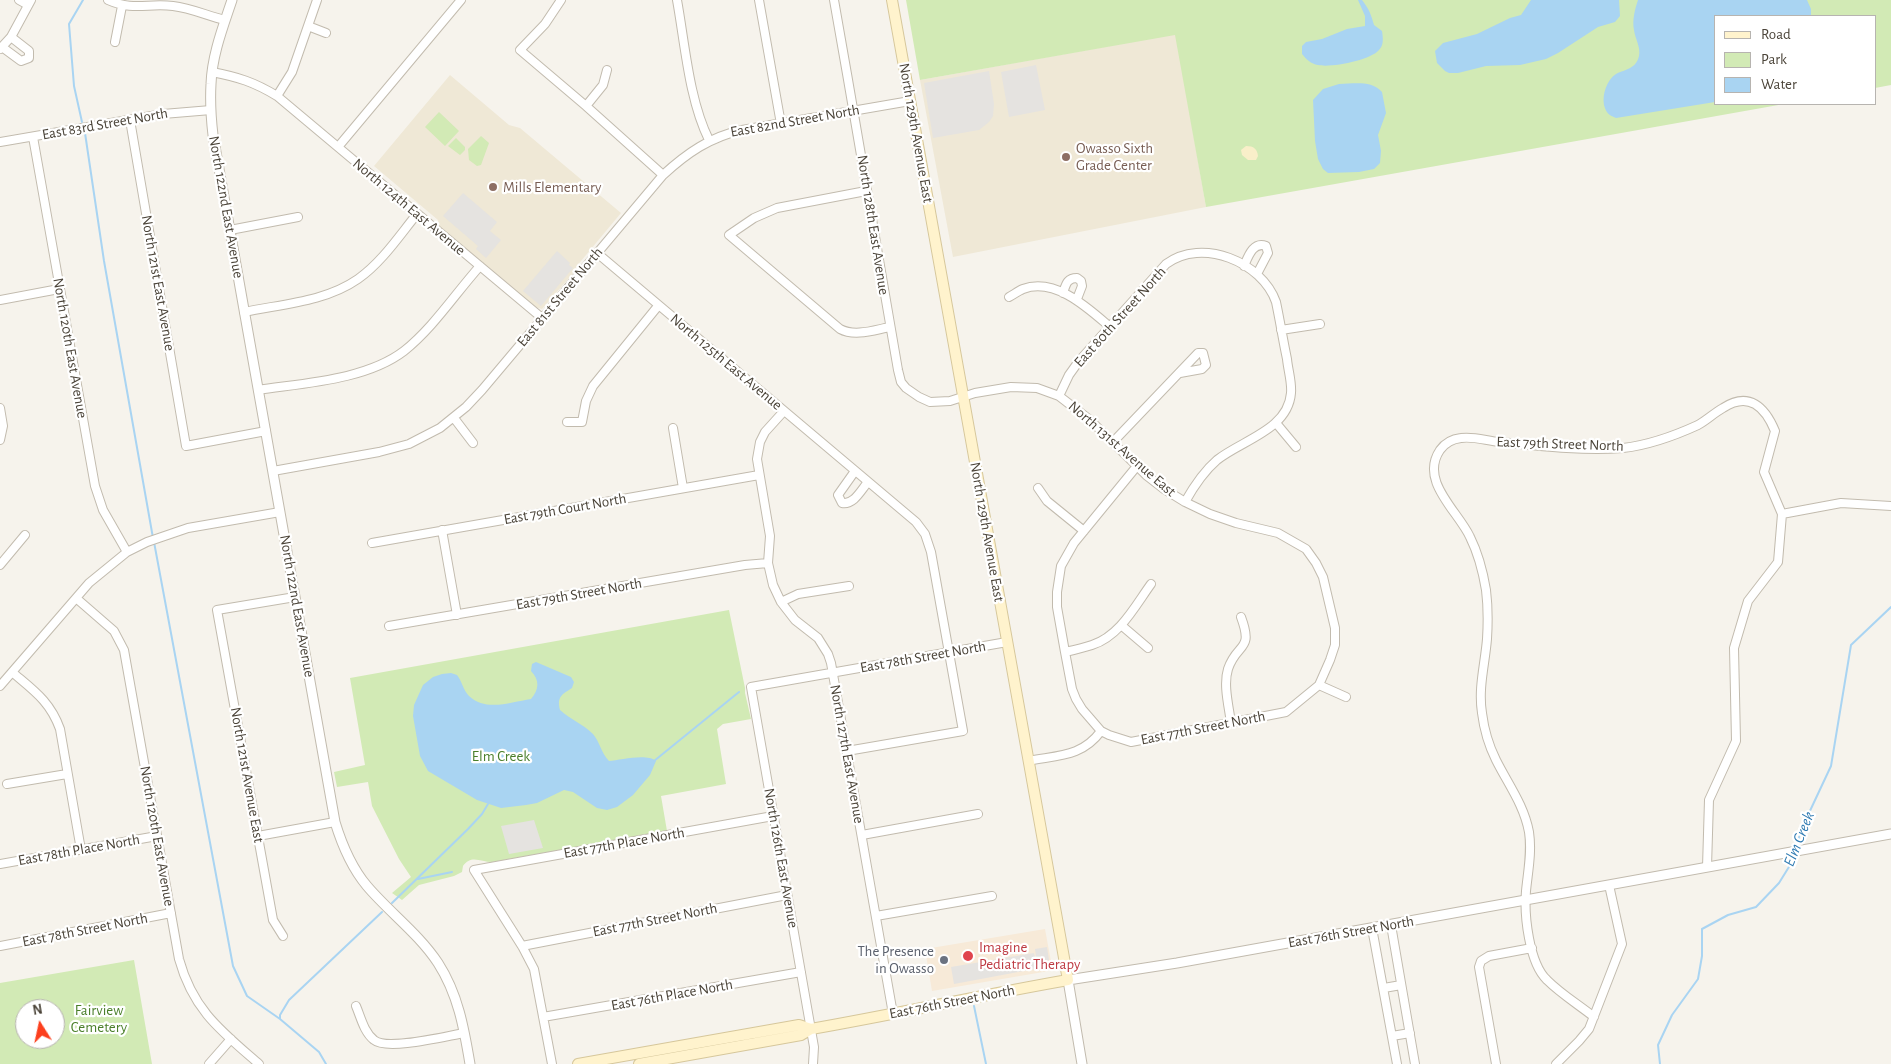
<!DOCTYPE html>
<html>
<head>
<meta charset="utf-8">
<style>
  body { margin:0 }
  #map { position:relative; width:1891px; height:1064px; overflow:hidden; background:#f6f3ec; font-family:"Alegreya Sans",sans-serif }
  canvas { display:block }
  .legend { position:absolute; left:1714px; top:15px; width:162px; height:90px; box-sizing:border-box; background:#fff; border:1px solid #b7b4b0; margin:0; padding:6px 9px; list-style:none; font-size:15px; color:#4b4439 }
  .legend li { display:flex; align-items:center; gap:10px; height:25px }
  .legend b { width:25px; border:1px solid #b7b4b0 }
  .north { position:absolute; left:15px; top:999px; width:50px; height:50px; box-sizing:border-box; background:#fff; border:1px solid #b7b4b0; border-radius:50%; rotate:350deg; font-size:14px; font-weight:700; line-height:20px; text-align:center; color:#4b4439 }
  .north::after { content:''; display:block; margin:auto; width:18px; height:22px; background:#fc3f1d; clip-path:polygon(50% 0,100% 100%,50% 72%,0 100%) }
</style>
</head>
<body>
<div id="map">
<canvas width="1891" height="1064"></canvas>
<ul class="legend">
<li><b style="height:6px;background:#fff3cd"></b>Road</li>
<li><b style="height:14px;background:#d2eab5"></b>Park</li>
<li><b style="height:14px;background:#a9d4f2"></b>Water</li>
</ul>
<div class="north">N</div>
</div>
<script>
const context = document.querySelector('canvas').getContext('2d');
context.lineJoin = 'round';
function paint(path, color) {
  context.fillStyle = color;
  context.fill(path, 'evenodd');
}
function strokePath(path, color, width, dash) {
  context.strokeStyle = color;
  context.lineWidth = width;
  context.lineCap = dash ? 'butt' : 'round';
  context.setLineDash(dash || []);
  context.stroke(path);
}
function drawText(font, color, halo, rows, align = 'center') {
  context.font = font + ' "Alegreya Sans",sans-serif';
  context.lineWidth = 4.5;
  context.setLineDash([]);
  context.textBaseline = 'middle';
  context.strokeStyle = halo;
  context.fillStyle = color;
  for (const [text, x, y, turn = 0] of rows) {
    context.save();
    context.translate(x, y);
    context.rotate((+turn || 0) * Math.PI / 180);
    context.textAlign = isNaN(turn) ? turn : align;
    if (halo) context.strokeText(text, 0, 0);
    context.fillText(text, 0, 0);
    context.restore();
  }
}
paint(new Path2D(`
  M1045,929L1052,967L1049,971L932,991L925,949Z`), '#f7ead8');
paint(new Path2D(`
  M1176,34L1206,207L953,257L920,80Z
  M450,75L509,125L520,128L621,213L576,267V270L542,309L535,307L439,227L438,220L374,166Z`), '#efe8d6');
paint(new Path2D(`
  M906,0H1891V85L1875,88V16H1715V104H1784L1206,207L1175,35L920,80Z
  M439,112L459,131L445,146L425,127Z
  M481,136L489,143L481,165L477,166L469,160L468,149Z
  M456,138L465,147V150L460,155L448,146Z
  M729,610L745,688V693L751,719L723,724L717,729L726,784L661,796L667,831L492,862C481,862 471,854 463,866L462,872L454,876L419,885L402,900L392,893L411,877L399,859L372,806L368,782L337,787L334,772L365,765L350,678Z
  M134,960L152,1064H0V983ZM25,1009H55V1039H25Z`), '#d2eab5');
paint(new Path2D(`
  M1246,146C1254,146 1257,149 1258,156L1256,160H1248L1242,155L1241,150Z`), '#f9efc9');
paint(new Path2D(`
  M1036,65L1045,110L1009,117L1001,72Z
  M989,71L994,104L993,116L989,122L979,130L933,138L924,83Z
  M463,193L497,222L490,231L501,240L486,258L476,249L478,246L443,216Z
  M557,251L570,263L569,265L573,268L541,306L523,291Z
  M534,820L543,848L509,854L501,826Z
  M1047,947L1049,960L1044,961L1045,967L954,984L951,967L1034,953L1035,957H1036L1035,949Z`), '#e5e3e0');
paint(new Path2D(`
  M1358,0H1362C1369,9 1371,14 1374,25L1382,31C1383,38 1384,45 1379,50C1371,60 1331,68 1318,65C1311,64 1306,59 1302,54V46L1306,42L1322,39L1347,29L1365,26V16Z
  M1531,0H1619L1620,16L1615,22L1598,27L1558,53L1546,59L1520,65L1486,66L1458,73H1449L1445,71L1437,63L1435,51L1443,43L1477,34L1510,18L1521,15Z
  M1638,0H1807L1811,9V16H1715V102L1616,118C1608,115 1606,112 1604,105C1602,94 1607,80 1616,74C1626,69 1636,69 1639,56C1641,47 1635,39 1634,30C1632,20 1635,9 1638,0Z
  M1339,84C1354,84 1371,80 1382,92L1386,113L1378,135L1381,151L1380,163L1374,169L1359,172L1328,173L1323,169L1318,159L1315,141L1313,100L1323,89Z
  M536,662L571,677L574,682L572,688C561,695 557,697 560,710C570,719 583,724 593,734C600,742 601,753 609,761C620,760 647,753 656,761L650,775L633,795L617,807L607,810L597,808L573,792L564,790L537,803L526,805L501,808L477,800L428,771L420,756L413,716L414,705L423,685L433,677L442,674L451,673L457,675C462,681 463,690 469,696C486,712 511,702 531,699C539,690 540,680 531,671L532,664Z`), '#a9d4f2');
strokePath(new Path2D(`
  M82,122L74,86L69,24L83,0
  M85,133L104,261L153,538
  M154,542L233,966L247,996L280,1019L319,1052L326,1064
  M654,761L739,692
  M1796,849L1801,830L1831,766L1851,645L1891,607
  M418,879L452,872
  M392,903L468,829L482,814L488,804
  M974,1006L986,1064
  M280,1019V1015L289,1000L382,912
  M1660,1064L1658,1045L1672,1015L1698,979L1702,956V929L1728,915L1756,907L1779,883L1792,862L1794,856`), '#a9d4f2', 2);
const minor = new Path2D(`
  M19,0L28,5
  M108,0C133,11 148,3 173,6C191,8 208,16 225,20
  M561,0L545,24L520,50L586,106L663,175
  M677,0C685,44 689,100 709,140
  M759,0L781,124
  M834,0C856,123 876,246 898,370L901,382L906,388L919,397L930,402L950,401L975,393L1011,387L1037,388L1059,396L1090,420L1146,475L1164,489L1185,502L1210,514L1236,523L1278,533L1306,549L1316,563L1323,577L1335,628V645L1330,660L1319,685L1286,712L1131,742L1109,735L1101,731L1082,709L1076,699L1072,689L1065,652L1057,607V592L1061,566L1074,543L1137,466
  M308,26L326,33
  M115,42L122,6
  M2,47L21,61L29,58V51L11,37
  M0,49L11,37L31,0
  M212,72C238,77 254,82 277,96L292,72L317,0
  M277,96L542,318
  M586,106L603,85L607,70
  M130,120L186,446L266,431
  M33,137L95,486L103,510L127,552
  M0,142L163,114L211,110
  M338,147L461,0
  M866,191L777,208L754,218L729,235L840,329C855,337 874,330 890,327
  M230,230L298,217
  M597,253L916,522L925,534L931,552L963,731L847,751
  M1244,266C1248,257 1253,241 1266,246L1268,253L1257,274
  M1063,293C1066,284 1067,278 1077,278L1081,281L1082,286L1077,299
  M1009,297C1013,295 1018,291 1023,289C1055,277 1088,308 1110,327
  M0,300L59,289
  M244,312C282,304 325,302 358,279C382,262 399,236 417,214
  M1281,330L1320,324
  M258,390C304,383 366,380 404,351C433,328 455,294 480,266
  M1059,396L1069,375L1079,361L1166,264C1202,237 1262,262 1276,302C1280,321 1283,340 1287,359C1288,370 1292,382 1291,393C1288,430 1242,440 1217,460C1203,472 1194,486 1185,502
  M0,408L3,426L0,440
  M784,411L765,432L760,442L757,459L770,536L768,563L773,585L781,602L795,620L818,638L828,654L831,663L893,1014
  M454,418L473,443
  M567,422H582L586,401L593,386L658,306
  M1276,423L1296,447
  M673,428L683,488
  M1113,442L1198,353H1203L1206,365L1202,369L1180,373
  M273,471L379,452L409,444L440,428L466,407L482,390L663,175C687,153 710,137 742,130L910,101
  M855,471L838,495L842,503C854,505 861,490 868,482
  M1038,488L1047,501L1084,531
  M1782,514L1841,503L1891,506
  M442,530L457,615
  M372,543L759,475
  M0,565L25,535
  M76,598L114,631L124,650L179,959C193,1010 221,1031 259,1064
  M781,602L798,594L849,586
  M1121,625L1148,648
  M389,626L745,565L768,563
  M1065,652C1074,650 1083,648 1092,645C1120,636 1135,606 1151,584
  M12,672C33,690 50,701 60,729L81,850
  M1319,685L1346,697
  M0,686L89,583L127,552L147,542L188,528L280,512
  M1231,723C1229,707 1223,685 1228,669C1237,642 1254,652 1241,617
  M1028,761C1058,755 1082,757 1101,731
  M7,784L67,774
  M862,835L978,814
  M258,836L335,822
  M0,864L157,836
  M876,916L992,896
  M1391,925L1415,1064
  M1372,928L1397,1064
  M283,936L273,920L217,610L295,597
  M0,946L171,913
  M522,946L787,895
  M1384,988L1401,985
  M356,1006C361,1018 364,1032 374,1040C387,1051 446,1036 464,1033
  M543,1017L801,972
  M1594,1017C1579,1005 1561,994 1547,980C1529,963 1524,915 1526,891C1528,871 1532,852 1529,832C1524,805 1508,784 1496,760C1489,746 1484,729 1482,713C1478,688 1485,664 1487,639C1488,623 1488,606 1486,590C1483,572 1478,553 1470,537C1458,511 1419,481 1440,450C1445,443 1452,439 1461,438C1474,436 1487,441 1500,442C1540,446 1583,451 1623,448C1650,445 1674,436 1698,425C1707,420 1714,413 1723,408C1749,391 1765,407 1775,431L1764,472L1782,514L1778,562L1748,601L1734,648L1736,741L1709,800L1707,867
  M1392,1036L1410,1033
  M209,1064L231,1039
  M552,1064L534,969L522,946L474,870L773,816
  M813,1064L814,1047L751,687L1007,642
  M1496,1064L1479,967L1481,961L1489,956L1532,948
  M1556,1064L1579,1041L1589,1029L1622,944L1609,885`);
const tertiary = new Path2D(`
  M232,0C223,27 212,55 211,84C210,101 211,118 213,135L335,822C342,845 351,867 367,886C389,912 419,934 438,963C458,994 464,1028 470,1064
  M1082,1064L1068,980L1177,963L1891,834`);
const secondary = new Path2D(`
  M578,1064L799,1025L811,1029
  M639,1064L801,1035L811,1029C897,1014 982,995 1068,980L892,0`);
strokePath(minor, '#c2bbae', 10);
strokePath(tertiary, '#c2bbae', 11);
strokePath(secondary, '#d6c79b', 12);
strokePath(minor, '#fff', 8);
strokePath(tertiary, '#fff', 9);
strokePath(secondary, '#fff3cd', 10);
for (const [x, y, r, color] of [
  [1066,157,5,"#8d6e63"],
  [493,187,5,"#8d6e63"],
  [968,956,6,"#e0444e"],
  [944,960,5,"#6b7280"]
]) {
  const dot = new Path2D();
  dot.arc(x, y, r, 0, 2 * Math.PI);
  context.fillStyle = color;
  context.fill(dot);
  strokePath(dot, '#fff', 2);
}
drawText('15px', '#4b4439', '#fff', [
  ["East 82nd Street North",795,121,-10],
  ["East 83rd Street North",105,124,-10],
  ["North 129th Avenue East",916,133,80],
  ["North 122nd East Avenue",226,207,80],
  ["North 124th East Avenue",409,207,40],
  ["North 128th East Avenue",873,225,81],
  ["North 121st East Avenue",158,283,80],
  ["East 81st Street North",560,297,-50],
  ["East 80th Street North",1120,317,-48],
  ["North 120th East Avenue",70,348,80],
  ["North 125th East Avenue",726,362,40],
  ["East 79th Street North",1560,444,2],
  ["North 131st Avenue East",1122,449,41],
  ["East 79th Court North",565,509,-10],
  ["North 129th Avenue East",987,532,80],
  ["East 79th Street North",579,594,-10],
  ["North 122nd East Avenue",297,606,80],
  ["East 78th Street North",923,657,-10],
  ["East 77th Street North",1203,728,-11],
  ["North 127th East Avenue",847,754,80],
  ["North 121st Avenue East",247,775,80],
  ["North 120th East Avenue",157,836,80],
  ["East 77th Place North",624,843,-10],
  ["East 78th Place North",79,850,-10],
  ["North 126th East Avenue",781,858,80],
  ["East 77th Street North",655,920,-11],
  ["East 78th Street North",85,930,-11],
  ["East 76th Street North",1351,932,-10],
  ["East 76th Place North",672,995,-10],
  ["East 76th Street North",952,1002,-11]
]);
drawText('15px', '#785e54', '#fff', [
  ["Owasso Sixth",1076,148],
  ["Grade Center",1076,165],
  ["Mills Elementary",503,187]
], 'left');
drawText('15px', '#4a7f2a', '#fff', [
  ["Elm Creek",501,756],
  ["Fairview",99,1010],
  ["Cemetery",99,1027]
]);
drawText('15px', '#be3a42', '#fff', [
  ["Imagine",979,947],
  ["Pediatric Therapy",979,964]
], 'left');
drawText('15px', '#5b616d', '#fff', [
  ["The Presence",934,951],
  ["in Owasso",934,968]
], 'right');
drawText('italic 16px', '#2e7ab2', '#fff', [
  ["Elm Creek",1799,839,-68]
]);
</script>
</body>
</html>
